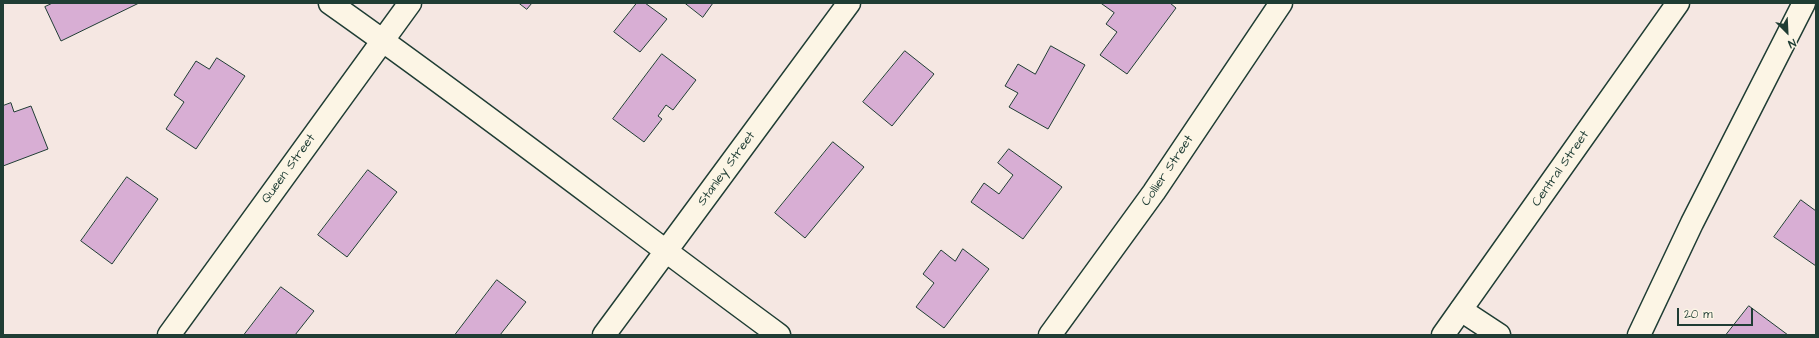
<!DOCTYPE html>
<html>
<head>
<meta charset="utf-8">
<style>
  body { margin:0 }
  #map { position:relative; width:1819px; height:338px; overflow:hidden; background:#f5e7e2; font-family:"Architects Daughter",sans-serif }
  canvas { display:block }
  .frame { position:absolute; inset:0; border:4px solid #1f3d34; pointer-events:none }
  .north { position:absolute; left:1767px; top:12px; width:40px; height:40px; -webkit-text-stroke:3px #fcf5e5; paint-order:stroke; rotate:156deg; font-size:11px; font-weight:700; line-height:16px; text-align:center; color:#1f3d34 }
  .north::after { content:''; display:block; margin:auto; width:14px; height:18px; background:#1f3d34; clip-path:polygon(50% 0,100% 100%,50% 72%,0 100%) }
  .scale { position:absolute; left:1677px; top:308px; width:76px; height:18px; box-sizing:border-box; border:2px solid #1f3d34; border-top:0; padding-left:5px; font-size:12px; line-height:14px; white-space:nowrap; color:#1f3d34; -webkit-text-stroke:3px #fcf5e5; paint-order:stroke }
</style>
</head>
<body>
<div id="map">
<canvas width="1819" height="338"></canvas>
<div class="frame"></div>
<div class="north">N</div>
<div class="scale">20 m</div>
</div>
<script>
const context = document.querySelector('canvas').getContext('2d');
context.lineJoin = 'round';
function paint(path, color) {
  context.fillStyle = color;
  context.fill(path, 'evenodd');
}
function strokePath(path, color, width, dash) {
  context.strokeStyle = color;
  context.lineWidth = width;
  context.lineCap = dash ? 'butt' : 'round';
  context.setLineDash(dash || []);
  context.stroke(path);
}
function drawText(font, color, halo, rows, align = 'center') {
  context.font = font + ' "Architects Daughter",sans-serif';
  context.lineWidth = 4;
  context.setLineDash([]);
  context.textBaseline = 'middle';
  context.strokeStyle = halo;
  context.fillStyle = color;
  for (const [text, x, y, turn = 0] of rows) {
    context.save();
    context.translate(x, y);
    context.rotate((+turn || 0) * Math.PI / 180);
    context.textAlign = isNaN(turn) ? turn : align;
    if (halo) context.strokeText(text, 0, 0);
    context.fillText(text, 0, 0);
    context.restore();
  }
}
const building = new Path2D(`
  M53,3H139L61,41L45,7Z
  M519,3H532L527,9Z
  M637,3H645L667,19L640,52L614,32Z
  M685,3H713L703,17Z
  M1101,3H1170L1176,8L1127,74L1100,55L1117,32L1106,24L1114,13Z
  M1051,46L1085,65L1048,129L1009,107L1018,93L1005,86L1018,64L1035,74Z
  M905,51L934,74L892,126L863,102Z
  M662,54L696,80L673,110L666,105L658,116L662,119L644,142L613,119Z
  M217,58L245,76L196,149L166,129L184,102L174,95L196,61L209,69Z
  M11,103L14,112L31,106L48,149L3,166V106Z
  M833,142L864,167L805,238L775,213Z
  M1009,149L1062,187L1023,239L971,202L984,183L999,194L1013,175L998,163Z
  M368,170L397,192L347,257L318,235Z
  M127,177L158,199L112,264L81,241Z
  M1801,200L1816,211V266L1774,237Z
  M963,249L989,269L944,328L916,307L934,283L923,274L941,250L955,261Z
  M497,280L526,302L500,335H455Z
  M281,287L314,311L295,335H244Z
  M1749,306L1788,335H1726Z`);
paint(building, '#d8aed4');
strokePath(building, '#1f3d34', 1);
const minor = new Path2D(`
  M330,3C482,110 629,225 779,335
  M1461,310L1499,335
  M169,335L410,3
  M604,335L849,3
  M1050,335L1154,192L1281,3
  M1639,335L1692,223L1804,3`);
const major = new Path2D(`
  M1443,335L1678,3`);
strokePath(minor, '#1f3d34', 25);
strokePath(major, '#1f3d34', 25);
strokePath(minor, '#fcf5e5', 22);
strokePath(major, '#fcf5e5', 22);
drawText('13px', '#1f3d34', '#fcf5e5', [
  ["Queen Street",289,169,-54],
  ["Stanley Street",727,169,-54],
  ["Central Street",1561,169,-55],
  ["Collier Street",1168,171,-56]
]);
</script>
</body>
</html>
